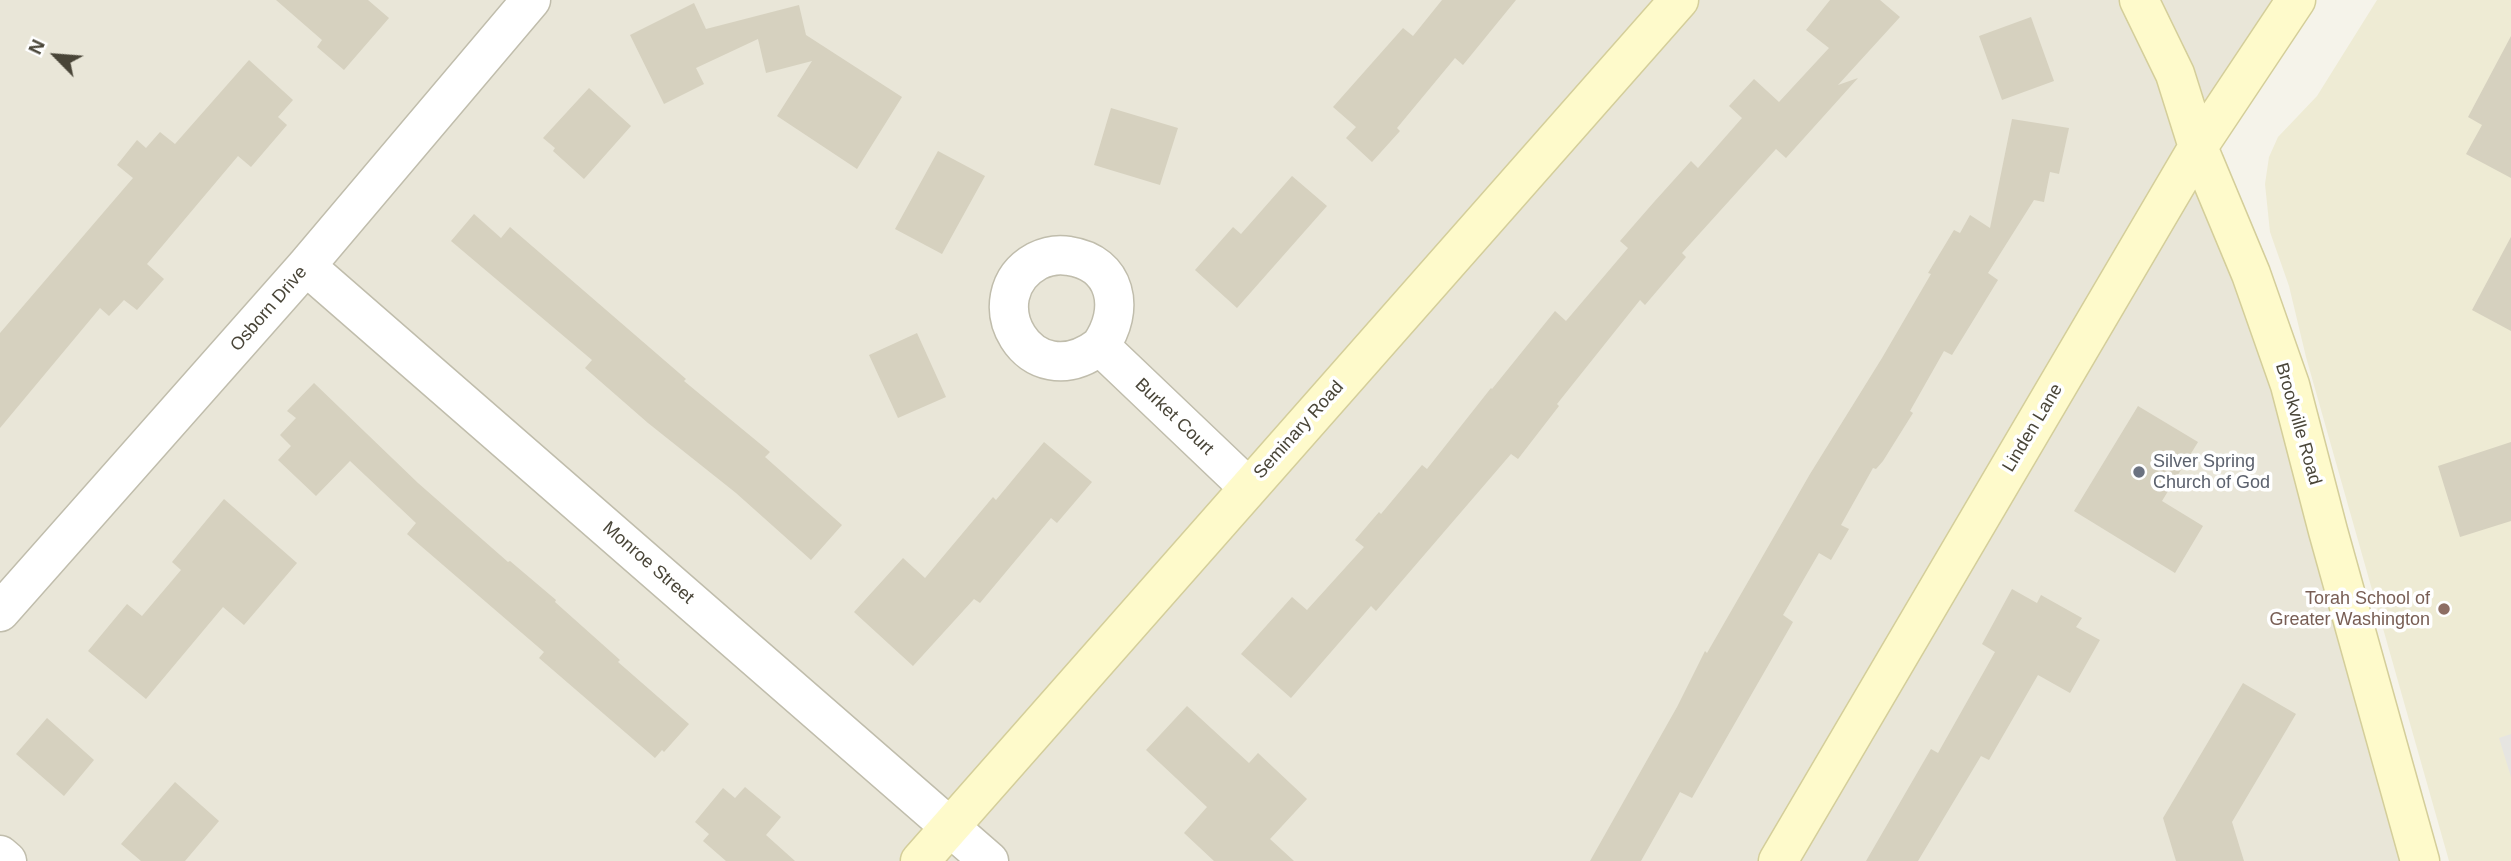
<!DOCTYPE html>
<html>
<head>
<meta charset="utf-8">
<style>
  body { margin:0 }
  #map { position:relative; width:2511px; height:861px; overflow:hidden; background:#f5f3ea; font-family:Arial,sans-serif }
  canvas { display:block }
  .north { position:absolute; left:21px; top:21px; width:70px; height:70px; -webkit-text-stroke:5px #fff; paint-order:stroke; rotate:295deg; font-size:19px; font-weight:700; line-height:28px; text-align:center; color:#494538 }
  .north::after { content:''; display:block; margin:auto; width:24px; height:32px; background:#494538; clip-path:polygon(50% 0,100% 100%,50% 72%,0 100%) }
</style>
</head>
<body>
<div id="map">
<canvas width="2511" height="861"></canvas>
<div class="north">N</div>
</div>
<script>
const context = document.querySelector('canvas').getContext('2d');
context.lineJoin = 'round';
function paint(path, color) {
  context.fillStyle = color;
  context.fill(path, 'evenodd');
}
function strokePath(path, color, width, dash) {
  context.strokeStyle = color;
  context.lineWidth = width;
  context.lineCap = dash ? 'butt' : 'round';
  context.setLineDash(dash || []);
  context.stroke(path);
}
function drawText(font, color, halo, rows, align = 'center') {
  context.font = font + ' Arial,sans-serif';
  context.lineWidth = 7;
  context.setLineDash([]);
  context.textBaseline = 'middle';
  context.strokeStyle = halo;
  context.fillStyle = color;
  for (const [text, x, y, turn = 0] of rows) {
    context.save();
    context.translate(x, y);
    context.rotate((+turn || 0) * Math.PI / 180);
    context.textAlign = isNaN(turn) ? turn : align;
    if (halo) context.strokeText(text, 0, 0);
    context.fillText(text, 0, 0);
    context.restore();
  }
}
paint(new Path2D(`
  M0,0H2296L2198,148L2420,861H0Z`), '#e9e6d8');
paint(new Path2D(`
  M2377,0H2511V861H2449L2306,357L2289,286L2270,232L2265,184L2269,157L2278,137L2317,96Z`), '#eeebd4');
paint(new Path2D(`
  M2511,734V777L2499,738Z`), '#e6e5e1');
paint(new Path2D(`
  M276,0H368L389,18L344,70L317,47L322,40Z
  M1442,0H1516L1463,65L1455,58L1397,128L1400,131L1372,162L1346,138L1356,127L1333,107L1403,28L1413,36Z
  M1830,0H1880L1900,17L1838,85L1858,78L1786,158L1776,149L1682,253L1686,257L1645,305L1640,300L1557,404L1559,406L1518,459L1511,454L1376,611L1371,606L1291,698L1241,654L1292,597L1307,610L1364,547L1355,540L1379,512L1381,514L1422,465L1427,469L1491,388L1492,389L1555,311L1566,321L1628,248L1620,241L1654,202L1691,161L1698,168L1742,118L1729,106L1754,79L1779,102L1829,48L1806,30Z
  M694,3L706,29L799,5L806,35L902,97L857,169L777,116L812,61L766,73L758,39L696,68L704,84L664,104L630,35Z
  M2031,17L2054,81L2002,100L1979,36Z
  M2511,36V178L2466,154L2482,125L2468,117Z
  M249,60L293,100L278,117L287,125L251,167L238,156L147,264L164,279L137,310L124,300L109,316L100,308L0,428V333L133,178L117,165L137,140L146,148L160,132L175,144Z
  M589,88L631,126L584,179L553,151L555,148L543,138Z
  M1111,108L1178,128L1160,185L1094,165Z
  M2012,119L2069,128L2059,174L2050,172L2044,202L2034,200L1988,273L1998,280L1952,355L1944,351L1910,411L1913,413L1883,461L1876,469L1873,468L1841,525L1849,529L1831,560L1819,553L1783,615L1793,622L1692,798L1680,792L1641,861H1590L1677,707L1705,651L1707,653L1810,474L1882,358L1931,274L1928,273L1954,230L1960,233L1970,215L1990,228Z
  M938,151L985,176L942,254L895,229Z
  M1292,176L1327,206L1237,308L1195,270L1233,227L1241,234Z
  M474,214L501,238L510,227L686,379L684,381L770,452L765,457L842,525L811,560L736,493L648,423L585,368L592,360L451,241Z
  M2511,237V331L2472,310Z
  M917,333L946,397L898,418L869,355Z
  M314,383L418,483L508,562L510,561L556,600L555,602L620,660L618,662L689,724L664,752L662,750L655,758L539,658L544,652L407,534L416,523L350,461L316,496L278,460L291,446L280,435L296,418L287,411Z
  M2138,406L2198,442L2162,501L2203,526L2175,573L2074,511Z
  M1044,442L1092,482L1057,523L1051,518L980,603L974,599L913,666L854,612L903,558L925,578L993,497L996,500Z
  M2511,442V521L2460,537L2438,466Z
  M224,499L297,563L244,625L223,607L146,699L88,651L127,604L142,616L181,570L172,562Z
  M2012,589L2037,603L2041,595L2082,618L2076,627L2100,640L2070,693L2038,675L1989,760L1981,756L1918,861H1866L1931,749L1938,753L1995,652L1982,644Z
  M2243,683L2296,714L2232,822L2244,861H2176L2163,818Z
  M1187,706L1249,763L1258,753L1307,799L1270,839L1294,861H1214L1184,833L1207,807L1146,750Z
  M47,718L94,760L64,796L16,754Z
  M175,782L219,821L185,861H141L121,844Z
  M745,787L781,817L766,835L795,861H726L703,841L709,834L695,822L723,788L735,798Z`), '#d6d1bf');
const street = new Path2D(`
  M306,266L989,861
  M1100,346C1126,310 1117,263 1069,256C1058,254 1047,256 1037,261C973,296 1029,400 1100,346L1248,487
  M0,612L306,266L531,0
  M0,855L7,861`);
const secondary = new Path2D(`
  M2139,0L2175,74L2198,147L2251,274L2290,385L2328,531L2420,861
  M920,861L1679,0
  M1778,861L2198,147L2296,0`);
strokePath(street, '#c0bdac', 41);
strokePath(secondary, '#d4ce9a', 41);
strokePath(street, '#fff', 38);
strokePath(secondary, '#fefacb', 38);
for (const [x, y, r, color] of [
  [2139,472,7,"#6b7280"],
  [2444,609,7,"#8d6e63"]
]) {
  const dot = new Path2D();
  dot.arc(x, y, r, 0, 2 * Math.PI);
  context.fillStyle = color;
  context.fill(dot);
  strokePath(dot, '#fff', 2.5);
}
drawText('18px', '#494538', '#fff', [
  ["Osborn Drive",269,309,-49],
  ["Burket Court",1174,417,44],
  ["Brookville Road",2298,424,74],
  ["Linden Lane",2033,428,-59],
  ["Seminary Road",1299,430,-48],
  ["Monroe Street",648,563,41]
]);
drawText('18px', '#5b616d', '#fff', [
  ["Silver Spring",2153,462],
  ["Church of God",2153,483]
], 'left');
drawText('18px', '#785e54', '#fff', [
  ["Torah School of",2430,599],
  ["Greater Washington",2430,620]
], 'right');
</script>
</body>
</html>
